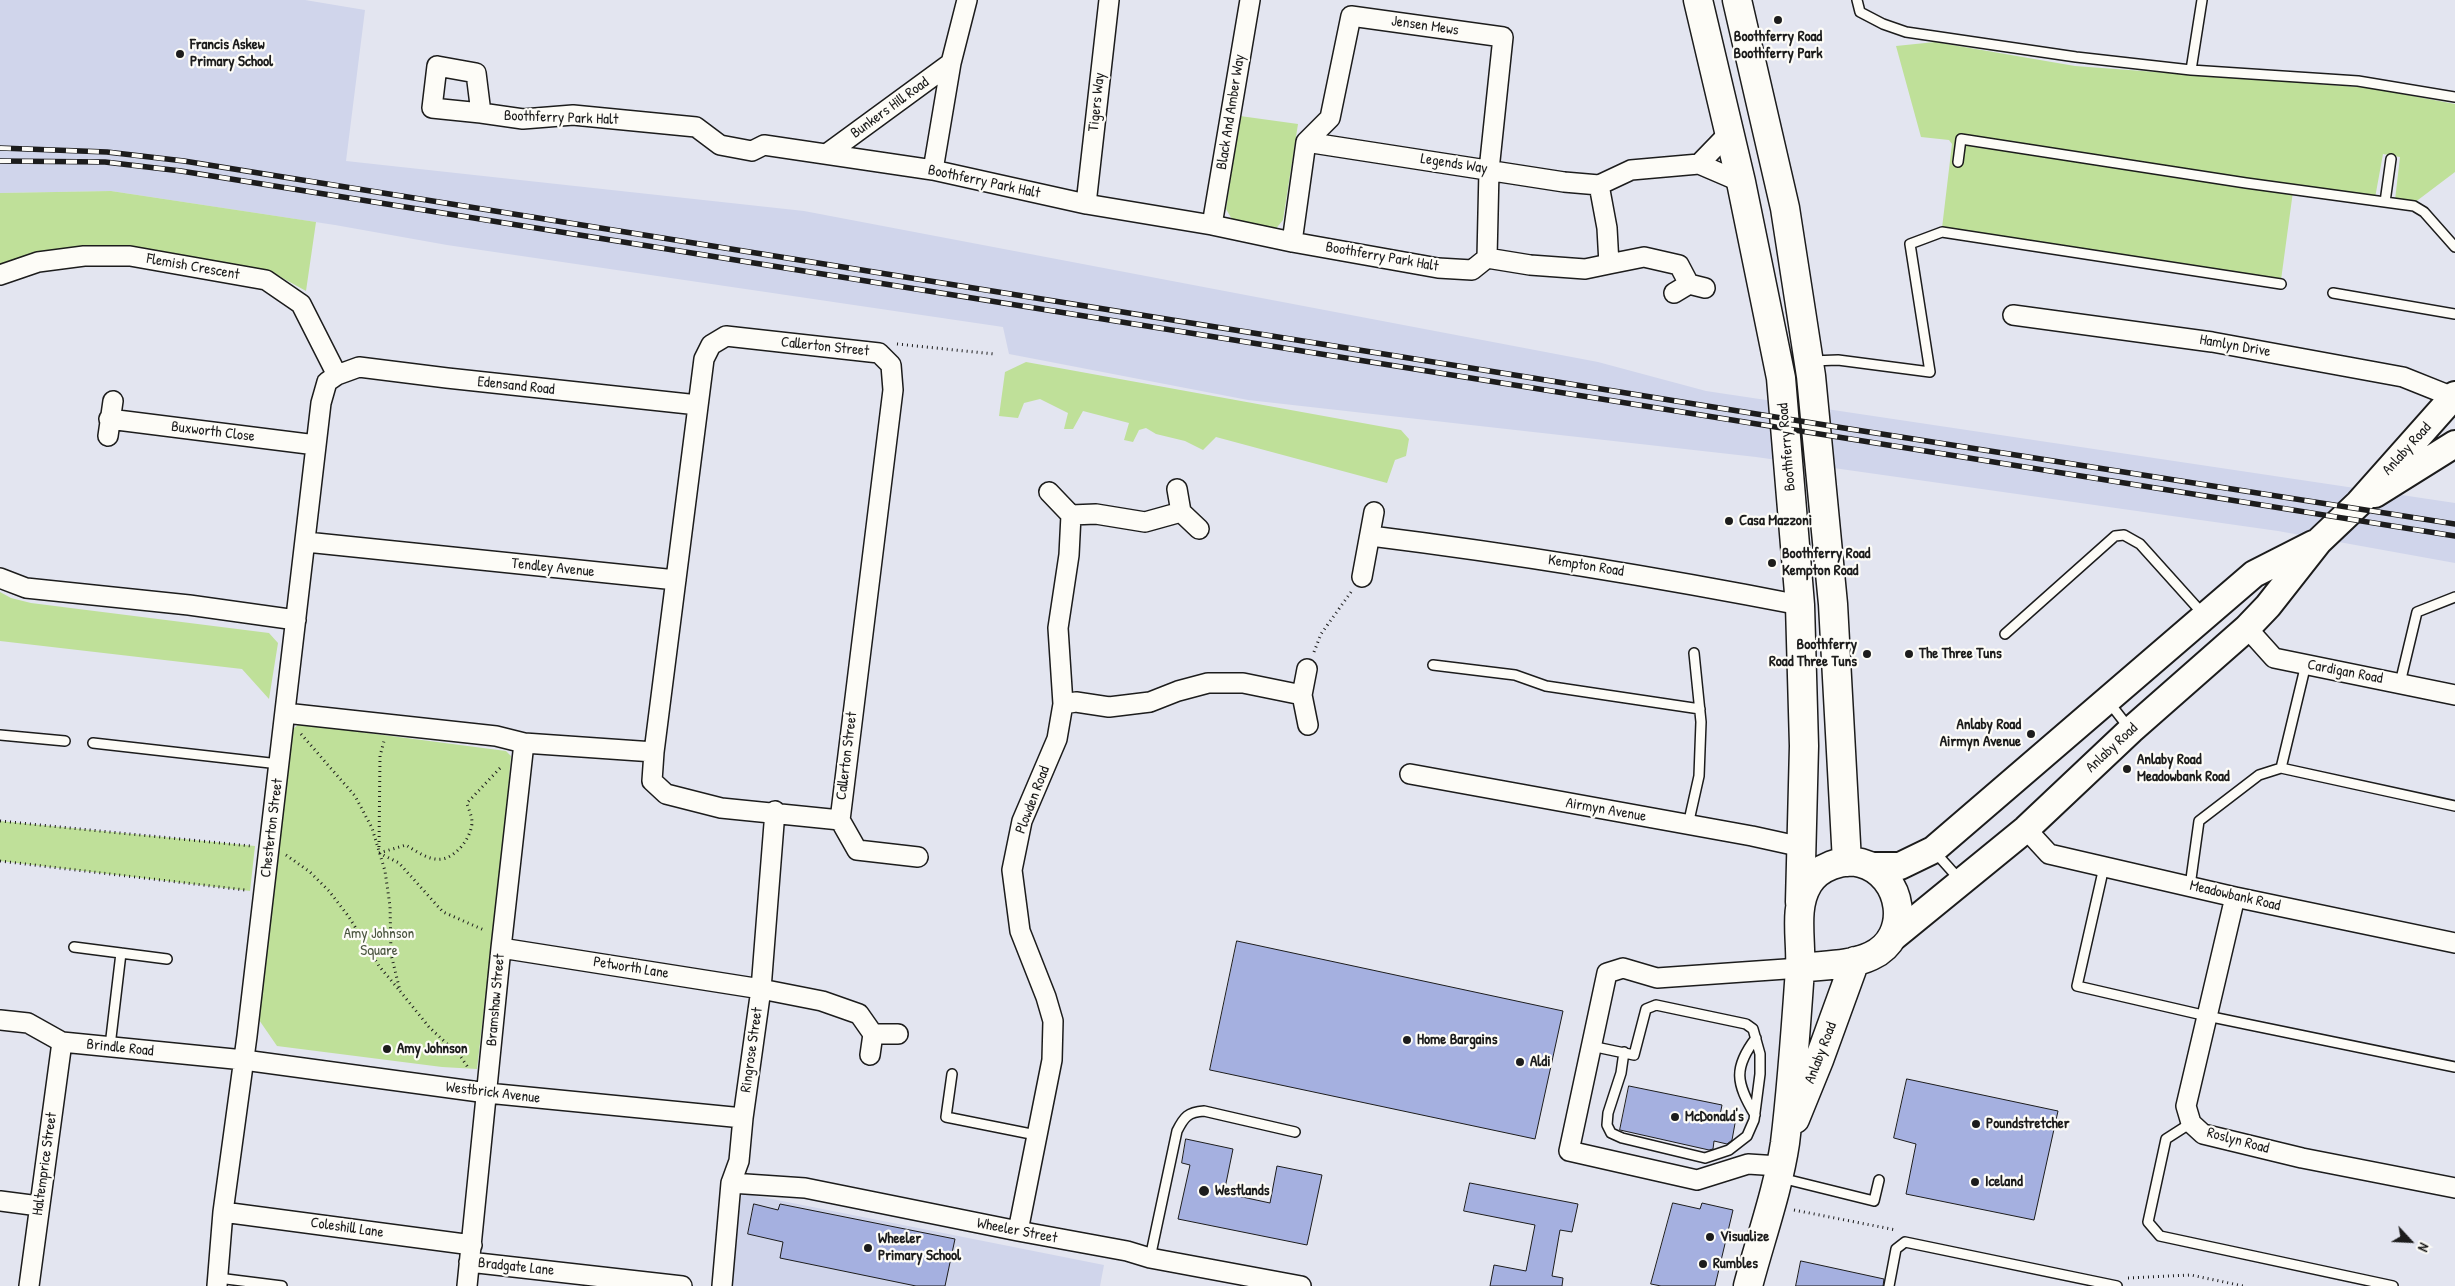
<!DOCTYPE html>
<html>
<head>
<meta charset="utf-8">
<style>
  body { margin:0 }
  #map { position:relative; width:2455px; height:1286px; overflow:hidden; background:#e3e5f0; font-family:"Patrick Hand",sans-serif }
  canvas { display:block }
  .north { position:absolute; left:2385px; top:1216px; width:50px; height:50px; -webkit-text-stroke:4px #fdfcf7; paint-order:stroke; rotate:115deg; font-size:14px; font-weight:700; line-height:20px; text-align:center; color:#1c1c1c }
  .north::after { content:''; display:block; margin:auto; width:18px; height:22px; background:#1c1c1c; clip-path:polygon(50% 0,100% 100%,50% 72%,0 100%) }
</style>
</head>
<body>
<div id="map">
<canvas width="2455" height="1286"></canvas>
<div class="north">N</div>
</div>
<script>
const context = document.querySelector('canvas').getContext('2d');
context.lineJoin = 'round';
function paint(path, color) {
  context.fillStyle = color;
  context.fill(path, 'evenodd');
}
function strokePath(path, color, width, dash) {
  context.strokeStyle = color;
  context.lineWidth = width;
  context.lineCap = dash ? 'butt' : 'round';
  context.setLineDash(dash || []);
  context.stroke(path);
}
function drawText(font, color, halo, rows, align = 'center') {
  context.font = font + ' "Patrick Hand",sans-serif';
  context.lineWidth = 4.5;
  context.setLineDash([]);
  context.textBaseline = 'middle';
  context.strokeStyle = halo;
  context.fillStyle = color;
  for (const [text, x, y, turn = 0] of rows) {
    context.save();
    context.translate(x, y);
    context.rotate((+turn || 0) * Math.PI / 180);
    context.textAlign = isNaN(turn) ? turn : align;
    if (halo) context.strokeText(text, 0, 0);
    context.fillText(text, 0, 0);
    context.restore();
  }
}
paint(new Path2D(`
  M0,0H305L365,10L346,161L804,211L1598,362L1706,391L2455,503V563L2278,531L1756,457L1248,400L1009,354L1003,327L447,245L335,225L111,191L0,193Z
  M742,1193L1104,1265L1100,1286H727Z`), '#d0d5eb');
paint(new Path2D(`
  M1935,42L2075,66L2371,88L2455,104V172L2414,203L2395,200L2400,157L2383,154L2375,198L2294,184L2281,280L1942,228L1952,144L1949,140L1921,137L1896,46Z
  M1240,116L1298,124L1283,220L1274,231L1233,221L1226,209Z
  M111,191L316,222L306,291L268,270L130,246L34,254L0,266V193Z
  M1026,362L1401,430L1409,439L1406,456L1395,460L1387,483L1216,437L1203,450L1185,441L1156,434L1146,428L1139,430L1133,442L1124,440L1129,423L1083,411L1073,429H1064L1068,413L1040,399L1024,403L1018,418L999,416L1005,372Z
  M0,592L11,598L31,603L269,633L278,643L269,699L242,669L0,641Z
  M299,724L506,751L511,756L504,839L477,1069L442,1067L277,1046L257,1017L279,847L287,734Z
  M0,821L255,846L250,891L0,861Z`), '#bfe099');
const building = new Path2D(`
  M1237,941L1563,1011L1535,1139L1210,1070Z
  M1907,1079L2058,1111L2034,1220L1906,1194L1916,1144L1894,1138Z
  M1629,1086L1722,1105L1720,1115L1736,1118L1732,1140L1727,1144L1714,1141L1713,1149L1709,1150L1620,1130Z
  M1186,1139L1233,1149L1224,1193L1270,1203L1277,1166L1322,1175L1307,1245L1178,1219L1190,1165L1182,1163Z
  M1470,1183L1578,1204L1572,1232L1560,1230L1552,1276L1563,1278L1562,1286H1490L1494,1265L1526,1271L1535,1225L1464,1211Z
  M1673,1203L1700,1209L1702,1203L1733,1210L1715,1286H1661L1651,1284Z
  M754,1204L778,1210L780,1204L955,1239L945,1286H916L780,1258L783,1242L748,1234Z
  M1801,1261L1884,1279L1883,1286H1796Z`);
paint(building, '#a5b0e0');
strokePath(building, '#1c1c1c', 1);
const service = new Path2D(`
  M1857,0L1860,12L1883,24L1906,32L2076,57L2191,70L2358,81L2455,97
  M2191,70L2202,0
  M1958,162L1961,139L2246,183L2414,206L2424,212L2455,247
  M2385,202L2391,159
  M2333,293L2455,314
  M1811,361L1838,360L1930,372L1910,244L1942,232L2281,284
  M2005,634L2115,536L2124,535L2140,544L2203,614
  M2306,664L2281,768L2455,806
  M1433,665L1515,675L1546,686L1700,709
  M2400,683L2417,612L2455,597
  M2108,701L2129,728
  M0,735L65,741
  M93,743L279,764
  M1688,825L1699,776L1701,722L1694,653
  M1934,851L1960,880
  M2104,867L2077,986L2207,1016L2455,1067
  M2190,886L2199,821L2259,775L2281,768
  M74,947L167,959
  M110,1046L121,953
  M1591,1046L1634,1055L1646,1009L1656,1005L1746,1024L1753,1029L1760,1054V1074L1754,1120L1747,1136L1729,1150L1705,1158L1622,1138L1611,1133L1607,1125L1608,1113L1621,1073L1624,1052
  M952,1074L946,1117L1036,1135
  M1755,1115C1736,1083 1733,1068 1756,1038
  M2191,1123L2166,1139L2148,1222L2160,1236L2393,1286
  M1781,1178L1874,1201L1879,1180
  M1150,1258L1177,1131C1184,1117 1188,1112 1204,1111L1295,1132
  M218,1278L282,1286
  M1889,1286L1896,1249L1905,1242L2117,1286`);
const minor = new Path2D(`
  M481,113L432,108L437,66L476,73L481,113L523,119L573,115L696,127L720,145L752,151L764,145L933,170L1086,204L1212,225L1292,242L1438,268L1472,270L1487,258L1530,265L1585,269L1609,264L1607,228L1599,185
  M1306,142L1330,118L1351,16L1503,37L1489,170L1487,258
  M828,153L951,63
  M1699,164L1729,133
  M933,170L951,63L967,0
  M1086,204L1109,0
  M1212,225L1250,0
  M1292,242L1306,142L1564,182L1599,185L1631,170L1699,164L1741,182
  M1609,264L1644,257L1679,265L1689,284
  M0,275L38,262L84,256H130L266,280L301,304L337,375
  M1674,293L1689,284L1705,288
  M2013,315L2212,342L2403,377L2453,397
  M109,419L316,445
  M108,436L113,401
  M1177,489L1181,512L1199,529
  M1071,515L1096,514L1145,522L1181,512
  M1371,536C1515,554 1657,577 1800,605
  M306,542L676,580
  M1362,577L1374,512
  M0,578L26,588L189,605L296,620
  M2247,628L2274,658L2455,695
  M1307,669L1302,695L1308,725
  M1063,704L1076,702L1109,707L1150,702L1178,691L1208,683H1243L1302,695
  M285,713L496,736L524,743L501,948L467,1286
  M524,743L654,752L652,781L666,794L721,808L840,820
  M654,752L704,359L711,345L726,336L879,353L891,365L893,390L840,820L857,850L918,857
  M1410,774L1752,836L1802,847
  M2026,829L2049,854L2235,897L2455,943
  M2235,897L2186,1106L2191,1123L2203,1134L2302,1158L2455,1188
  M501,948L761,989L822,1001L859,1014L873,1034L870,1055
  M0,1020L28,1023L62,1042L244,1060L487,1093L743,1118
  M873,1034H898
  M1779,1166L1748,1164L1697,1180L1569,1151L1607,973L1623,968L1657,978L1800,968
  M731,1183L805,1188L1018,1231L1127,1251L1150,1258L1301,1286
  M0,1201L39,1206
  M223,1212L472,1245
  M1018,1231L1052,1060L1053,1021L1046,997L1020,931L1012,870L1022,821L1057,739L1063,704L1058,628L1069,555L1071,515L1049,492
  M469,1262L682,1286
  M29,1286L62,1042
  M217,1286L223,1212L247,1036L321,403L327,382L337,375L359,367L447,378L698,405
  M722,1286L731,1183L739,1161L743,1118L761,989L775,811`);
const secondary = new Path2D(`
  M2375,494L2455,444
  M1869,866H1900L1933,850L2254,574L2313,544
  M1890,940L2026,829L2131,730L2247,628L2268,606L2319,541L2359,503L2455,395`);
const primary = new Path2D(`
  M1698,0L1741,182L1781,378L1800,605L1804,746L1800,902
  M1737,0L1785,208L1811,376L1833,604L1847,862
  M1795,1119L1819,1060L1855,961
  M1748,1286C1760,1240 1778,1190 1785,1143C1792,1086 1796,1027 1800,969C1802,942 1793,908 1808,884C1818,867 1843,858 1861,863C1903,874 1913,937 1871,956C1850,966 1822,965 1800,968`);
strokePath(service, '#1c1c1c', 12);
strokePath(minor, '#1c1c1c', 22);
strokePath(secondary, '#1c1c1c', 30);
strokePath(primary, '#1c1c1c', 31);
strokePath(new Path2D(`
  M897,344L994,354
  M1314,652L1321,634L1351,592
  M301,734L355,796L372,828L385,871L390,906L391,954L400,991L429,1027L461,1057L469,1069
  M0,821L251,846
  M379,847L380,756L384,741
  M379,853L406,845C416,851 429,861 442,859C457,857 472,836 472,822C472,816 468,808 467,803L502,766
  M379,853L399,863L443,912L484,930
  M286,855L310,872L329,891L349,917L379,966L400,991
  M0,861L245,890
  M1794,1210L1896,1230
  M2128,1278L2191,1275L2243,1286`), '#1c1c1c', 3, [1, 4]);
strokePath(service, '#fdfcf7', 9);
strokePath(minor, '#fdfcf7', 19);
strokePath(secondary, '#fdfcf7', 26);
strokePath(primary, '#fdfcf7', 28);
const rail = new Path2D(`
  M0,148L107,152L184,161L1850,429L2455,524
  M0,161L105,162L181,171L2455,536`);
strokePath(rail, '#1c1c1c', 5.5);
strokePath(rail, '#fdfcf7', 4, [11]);
for (const [x, y, r, color] of [
  [1778,20,5,"#1c1c1c"],
  [180,54,5,"#1c1c1c"],
  [1729,521,5,"#1c1c1c"],
  [1772,563,5,"#1c1c1c"],
  [1867,654,5,"#1c1c1c"],
  [1909,654,5,"#1c1c1c"],
  [2031,734,5,"#1c1c1c"],
  [2127,769,5,"#1c1c1c"],
  [1407,1040,5,"#1c1c1c"],
  [387,1049,5,"#1c1c1c"],
  [1520,1062,5,"#1c1c1c"],
  [1675,1117,5,"#1c1c1c"],
  [1976,1124,5,"#1c1c1c"],
  [1975,1182,5,"#1c1c1c"],
  [1204,1191,6,"#1c1c1c"],
  [1710,1237,5,"#1c1c1c"],
  [868,1248,5,"#1c1c1c"],
  [1703,1264,5,"#1c1c1c"]
]) {
  const dot = new Path2D();
  dot.arc(x, y, r, 0, 2 * Math.PI);
  context.fillStyle = color;
  context.fill(dot);
  strokePath(dot, '#fdfcf7', 2);
}
drawText('15px', '#1c1c1c', '#fdfcf7', [
  ["Jensen Mews",1425,26,8],
  ["Tigers Way",1097,102,-84],
  ["Bunkers Hill Road",890,108,-36],
  ["Black And Amber Way",1231,112,-81],
  ["Boothferry Park Halt",561,118,2],
  ["Legends Way",1454,164,9],
  ["Boothferry Park Halt",984,182,12],
  ["Boothferry Park Halt",1382,257,10],
  ["Flemish Crescent",193,267,10],
  ["Hamlyn Drive",2235,346,10],
  ["Callerton Street",825,347,6],
  ["Edensand Road",516,386,6],
  ["Buxworth Close",213,432,7],
  ["Boothferry Road",1787,447,-95],
  ["Anlaby Road",2407,449,-48],
  ["Kempton Road",1586,566,9],
  ["Tendley Avenue",553,568,6],
  ["Cardigan Road",2345,672,11],
  ["Anlaby Road",2112,748,-43],
  ["Callerton Street",847,756,-83],
  ["Plowden Road",1033,800,-69],
  ["Airmyn Avenue",1606,810,10],
  ["Chesterton Street",272,828,-83],
  ["Meadowbank Road",2235,896,13],
  ["Petworth Lane",631,968,9],
  ["Bramshaw Street",496,1000,-85],
  ["Brindle Road",120,1048,6],
  ["Ringrose Street",752,1050,-82],
  ["Anlaby Road",1821,1053,-69],
  ["Westbrick Avenue",493,1093,7],
  ["Roslyn Road",2238,1141,15],
  ["Haltemprice Street",45,1164,-82],
  ["Coleshill Lane",347,1228,8],
  ["Wheeler Street",1017,1231,11],
  ["Bradgate Lane",516,1267,6]
]);
drawText('bold 15px', '#1c1c1c', '#fdfcf7', [
  ["Boothferry Road",1778,37,"center"],
  ["Boothferry Park",1778,54,"center"],
  ["Francis Askew",190,45],
  ["Primary School",190,62],
  ["Casa Mazzoni",1739,521],
  ["Boothferry Road",1782,554],
  ["Kempton Road",1782,571],
  ["Boothferry",1857,645,"right"],
  ["Road Three Tuns",1857,662,"right"],
  ["The Three Tuns",1919,654],
  ["Anlaby Road",2021,725,"right"],
  ["Airmyn Avenue",2021,742,"right"],
  ["Anlaby Road",2137,760],
  ["Meadowbank Road",2137,777],
  ["Home Bargains",1417,1040],
  ["Amy Johnson",397,1049],
  ["Aldi",1530,1062],
  ["McDonald's",1685,1117],
  ["Poundstretcher",1986,1124],
  ["Iceland",1985,1182],
  ["Westlands",1215,1191],
  ["Visualize",1720,1237],
  ["Wheeler",878,1239],
  ["Primary School",878,1256],
  ["Rumbles",1713,1264]
], 'left');
drawText('15px', '#4d5742', '#fdfcf7', [
  ["Amy Johnson",379,934],
  ["Square",379,951]
]);
</script>
</body>
</html>
